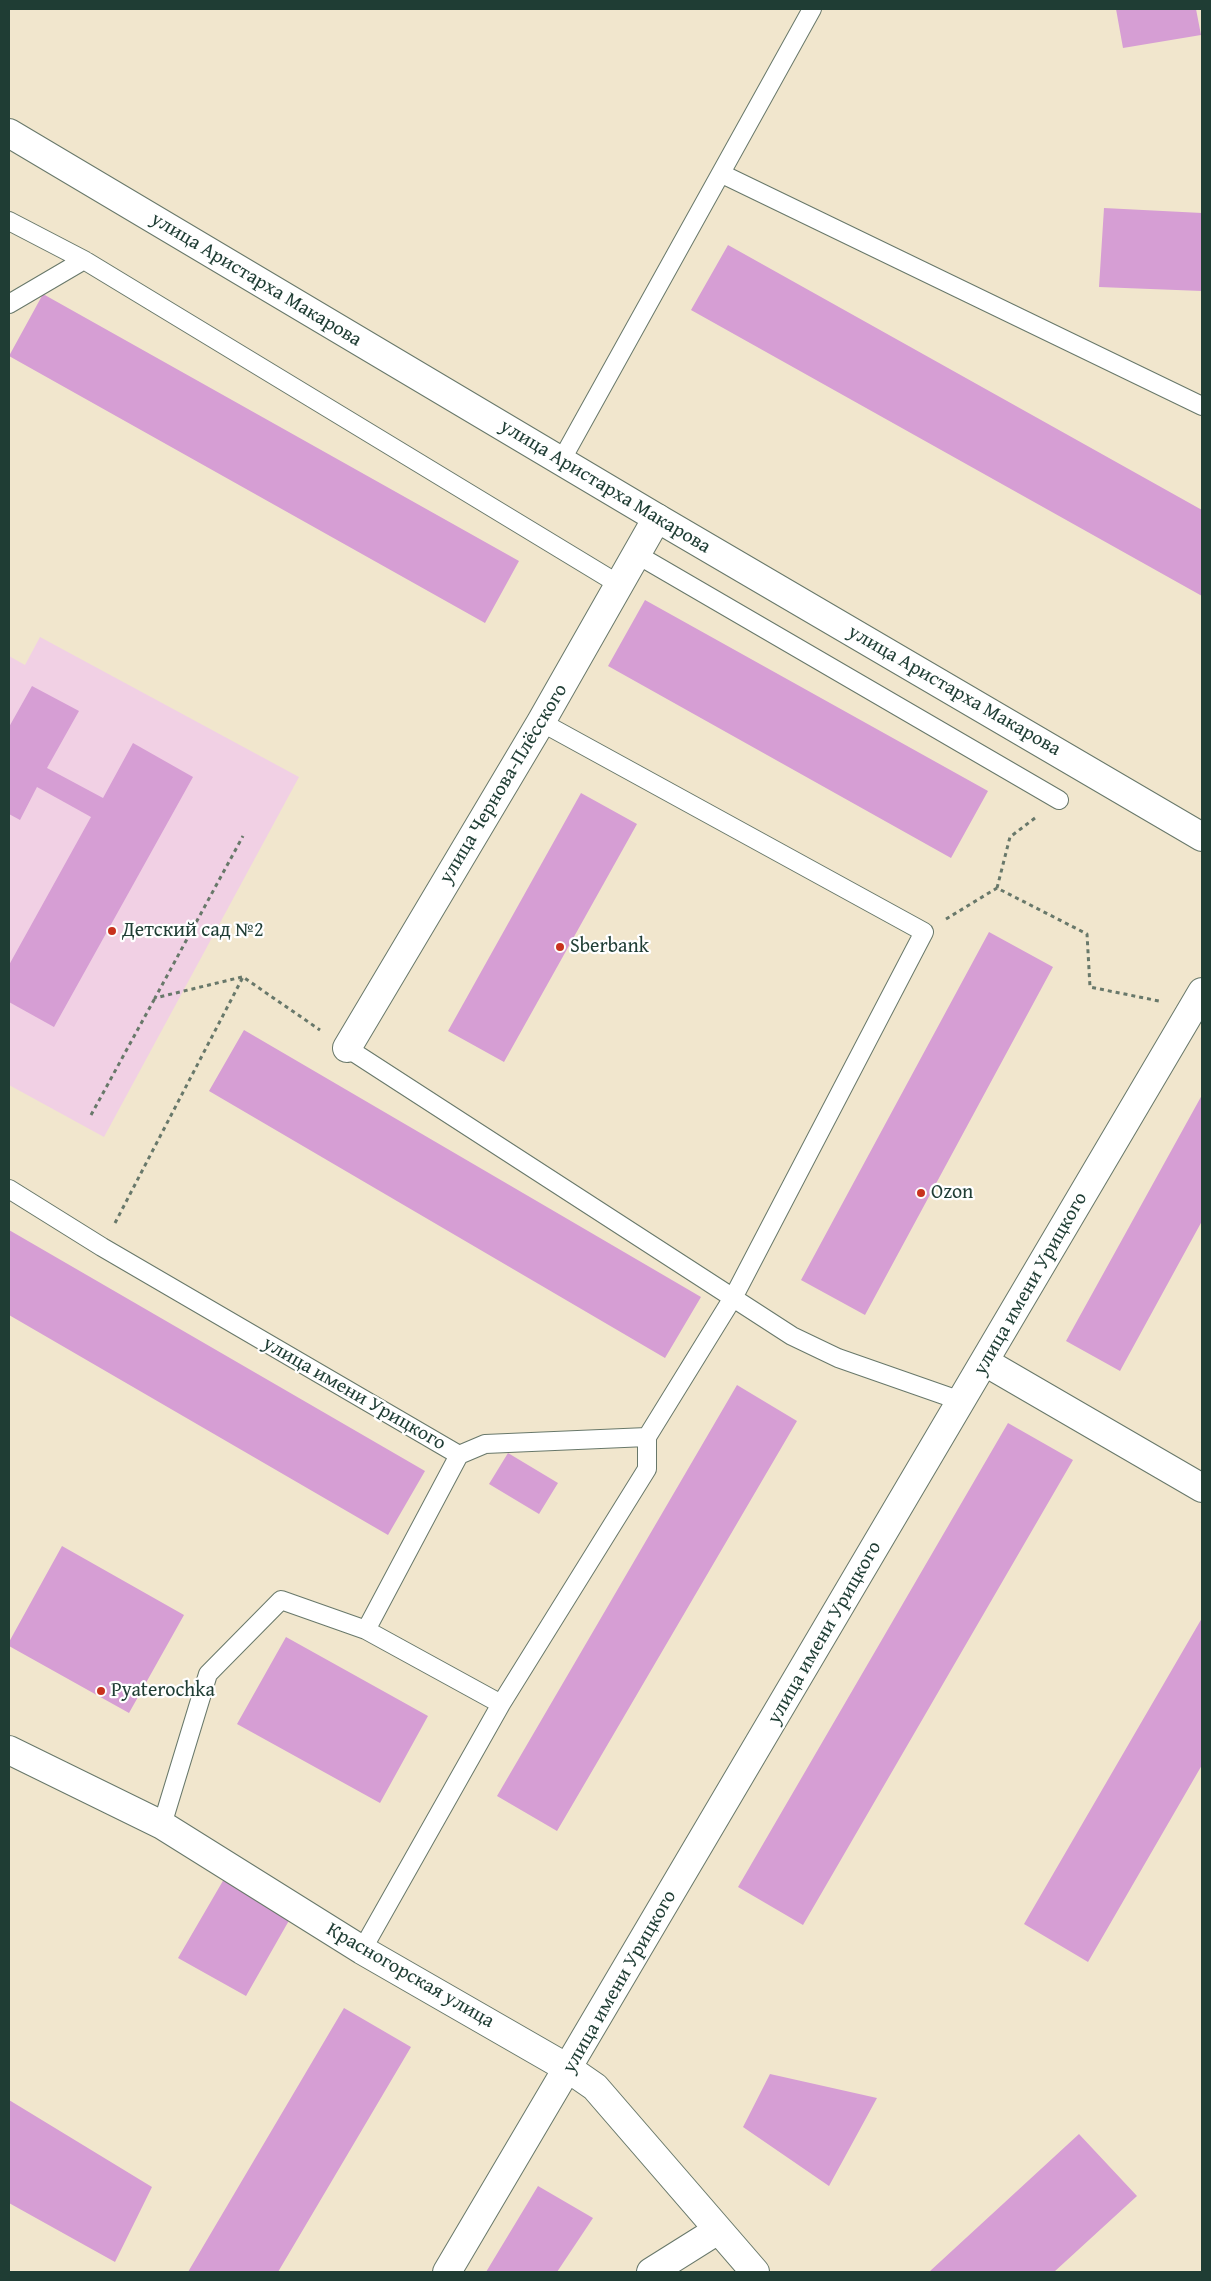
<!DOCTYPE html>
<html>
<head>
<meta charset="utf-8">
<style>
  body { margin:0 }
  #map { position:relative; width:1211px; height:2281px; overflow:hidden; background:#f1e6cd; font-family:"Gentium Book Plus",serif }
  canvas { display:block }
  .frame { position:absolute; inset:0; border:10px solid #1f3d34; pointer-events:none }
</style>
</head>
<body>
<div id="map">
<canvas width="1211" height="2281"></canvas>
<div class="frame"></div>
</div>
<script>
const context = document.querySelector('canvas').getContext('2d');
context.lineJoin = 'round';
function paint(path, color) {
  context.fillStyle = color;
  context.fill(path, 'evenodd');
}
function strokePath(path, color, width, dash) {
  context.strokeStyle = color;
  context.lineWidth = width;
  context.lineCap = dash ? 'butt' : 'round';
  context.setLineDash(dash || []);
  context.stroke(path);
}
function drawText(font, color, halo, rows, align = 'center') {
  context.font = font + ' "Gentium Book Plus",serif';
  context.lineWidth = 4.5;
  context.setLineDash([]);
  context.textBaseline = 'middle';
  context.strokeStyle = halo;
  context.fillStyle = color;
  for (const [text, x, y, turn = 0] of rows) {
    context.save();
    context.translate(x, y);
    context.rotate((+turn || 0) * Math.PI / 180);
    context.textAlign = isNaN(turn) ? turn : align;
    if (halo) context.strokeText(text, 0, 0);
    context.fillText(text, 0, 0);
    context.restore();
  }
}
paint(new Path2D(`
  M40,637L299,777L104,1137L9,1085V656L25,665Z`), '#f1d0e4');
paint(new Path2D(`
  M1116,9H1196L1201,35L1123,48Z
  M1104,208L1202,213V291L1099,287Z
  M728,245L1202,510V596L691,310Z
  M43,294L519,561L485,623L9,356Z
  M645,600L988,791L951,858L608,666Z
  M32,686L79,711L47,768L103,798L133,743L193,777L54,1027L9,1002V965L91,817L37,787L20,820L9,814V727Z
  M581,793L637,824L504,1062L448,1031Z
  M989,932L1053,967L865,1315L801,1280Z
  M244,1030L701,1297L665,1358L209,1091Z
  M1202,1095V1221L1120,1371L1066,1341Z
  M9,1230L425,1471L388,1535L9,1315Z
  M737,1385L797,1421L557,1831L497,1796Z
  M1008,1423L1073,1460L803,1925L738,1887Z
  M508,1453L558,1483L539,1514L489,1484Z
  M62,1546L184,1615L129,1713L9,1646V1642Z
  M1202,1618V1765L1088,1962L1024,1924Z
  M286,1637L428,1716L380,1803L237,1724Z
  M224,1879L291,1917L246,1996L178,1958Z
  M344,2008L411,2047L278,2272H188Z
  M770,2074L877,2098L829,2186L743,2127Z
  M9,2100L152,2187L115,2262L9,2203Z
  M1079,2134L1137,2196L1054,2272H929Z
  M538,2186L593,2218L557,2272H486Z`), '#d69ed4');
const service = new Path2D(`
  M722,174L1202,406
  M9,221L84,260L620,585
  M9,304L84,260
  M561,461L812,9
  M636,554L1059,800
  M347,1048L792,1336L838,1358L961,1401
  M9,1189L102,1247L459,1455L366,1630L281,1600L208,1674L162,1825
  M459,1455L485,1444L647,1437L734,1296L924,932L541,722
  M366,1630L501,1704
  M362,1950L501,1704L647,1469V1437`);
const minor = new Path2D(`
  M347,1048L541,722L657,518
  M985,1362L1202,1488
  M9,1750L162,1825L362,1950L569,2069L595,2087L755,2272
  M447,2272L1202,992
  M651,2272L718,2230`);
const tertiary = new Path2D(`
  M9,133L657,518L1202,837`);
strokePath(service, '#68786a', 20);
strokePath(minor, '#68786a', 30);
strokePath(tertiary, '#68786a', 30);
strokePath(new Path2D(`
  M997,888L1010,837L1035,818
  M946,919L997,888L1087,934L1090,987L1159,1001
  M242,977L155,998L243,836
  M91,1115L155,998
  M115,1223L243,977L320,1030`), '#68786a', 3, [4, 4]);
strokePath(service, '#fff', 18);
strokePath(minor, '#fff', 28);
strokePath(tertiary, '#fff', 28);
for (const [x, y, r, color] of [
  [112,931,5,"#c8321e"],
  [560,947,5,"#c8321e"],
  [921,1193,5,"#c8321e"],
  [101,1691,5,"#c8321e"]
]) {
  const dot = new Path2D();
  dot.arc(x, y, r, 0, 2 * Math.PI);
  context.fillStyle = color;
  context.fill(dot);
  strokePath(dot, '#fff', 2);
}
drawText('20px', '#1f3d34', '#fff', [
  ["улица Аристарха Макарова",256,280,31],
  ["улица Аристарха Макарова",605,487,31],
  ["улица Аристарха Макарова",954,691,30],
  ["улица Чернова-Плёсского",504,784,-59],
  ["улица имени Урицкого",1031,1284,-60],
  ["улица имени Урицкого",354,1394,30],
  ["улица имени Урицкого",825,1633,-60],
  ["Красногорская улица",410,1976,30],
  ["улица имени Урицкого",620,1982,-60]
]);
drawText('20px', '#1f3d34', '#fff', [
  ["Детский сад №2",122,931],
  ["Sberbank",570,947],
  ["Ozon",931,1193],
  ["Pyaterochka",111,1691]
], 'left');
</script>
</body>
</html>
